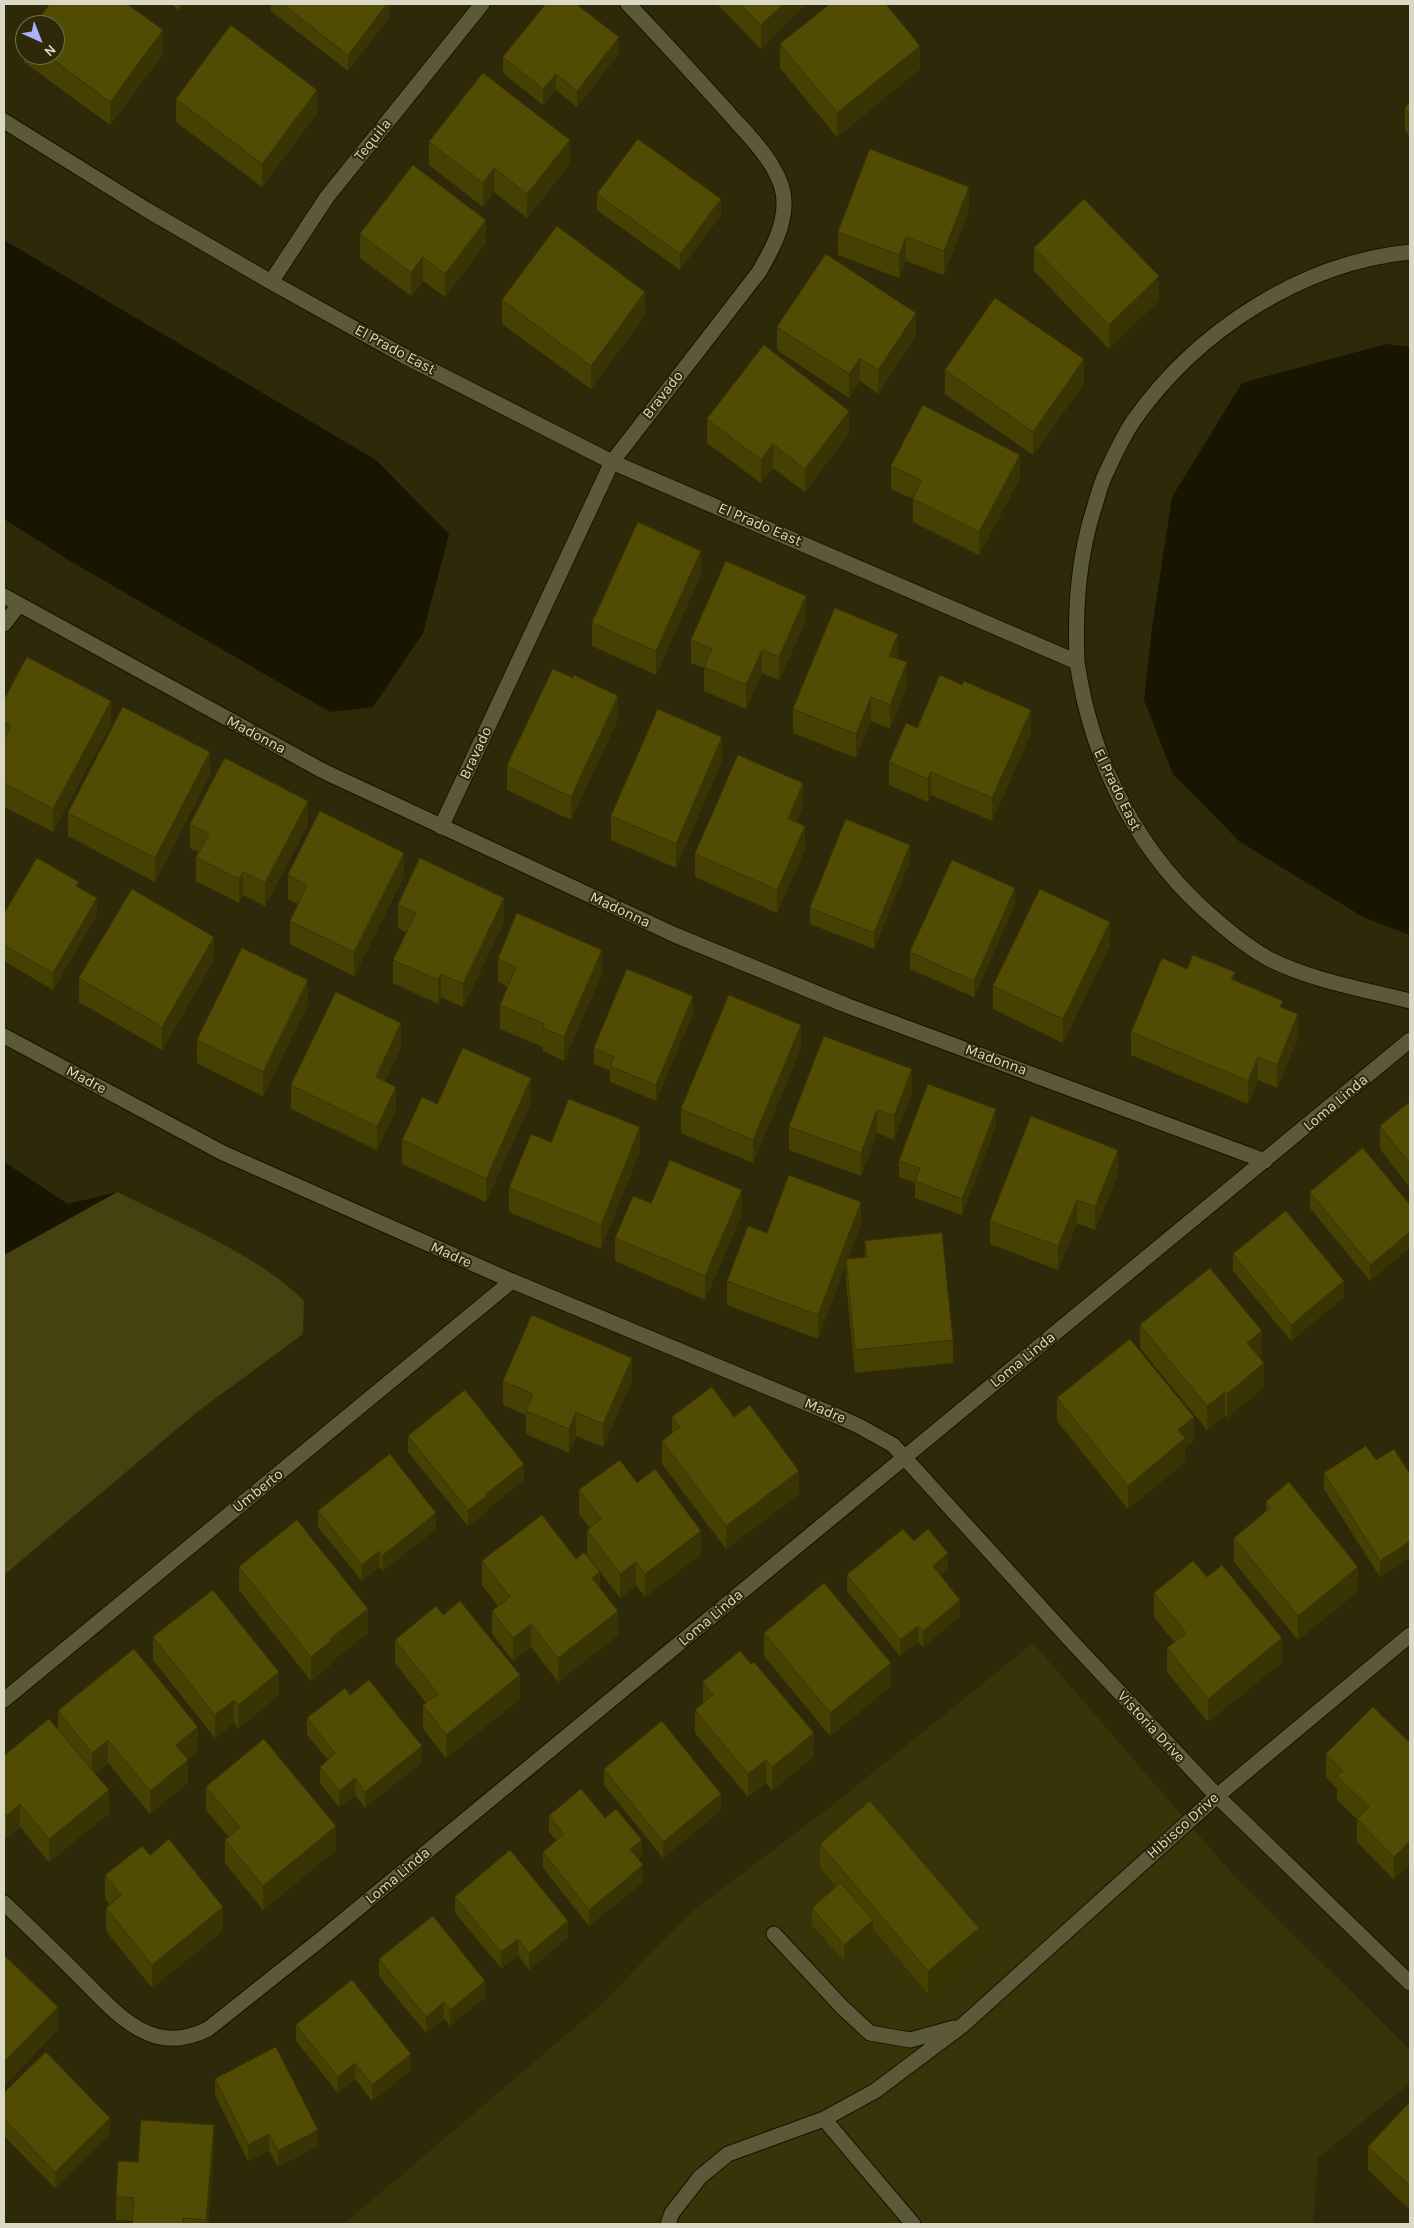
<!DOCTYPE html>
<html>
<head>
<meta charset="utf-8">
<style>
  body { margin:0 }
  #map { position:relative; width:1414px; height:2228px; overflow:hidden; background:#2e2a09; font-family:Karla,sans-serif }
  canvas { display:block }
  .frame { position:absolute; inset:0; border:5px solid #dad9c6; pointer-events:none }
  .north { position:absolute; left:15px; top:15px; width:50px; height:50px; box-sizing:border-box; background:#2e2a09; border:1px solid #737055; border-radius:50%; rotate:136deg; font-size:14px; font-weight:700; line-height:20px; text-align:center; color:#dad9c6 }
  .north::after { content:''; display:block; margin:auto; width:18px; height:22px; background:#aeaefa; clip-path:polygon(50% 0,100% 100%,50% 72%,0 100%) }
</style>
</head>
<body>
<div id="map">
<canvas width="1414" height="2228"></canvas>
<div class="frame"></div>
<div class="north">N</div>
</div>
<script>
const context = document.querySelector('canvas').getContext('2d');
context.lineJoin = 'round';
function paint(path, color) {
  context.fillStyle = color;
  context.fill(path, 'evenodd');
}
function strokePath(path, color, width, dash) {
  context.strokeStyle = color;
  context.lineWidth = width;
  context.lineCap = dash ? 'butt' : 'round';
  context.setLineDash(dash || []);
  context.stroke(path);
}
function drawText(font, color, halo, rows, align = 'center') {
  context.font = font + ' Karla,sans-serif';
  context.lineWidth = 4;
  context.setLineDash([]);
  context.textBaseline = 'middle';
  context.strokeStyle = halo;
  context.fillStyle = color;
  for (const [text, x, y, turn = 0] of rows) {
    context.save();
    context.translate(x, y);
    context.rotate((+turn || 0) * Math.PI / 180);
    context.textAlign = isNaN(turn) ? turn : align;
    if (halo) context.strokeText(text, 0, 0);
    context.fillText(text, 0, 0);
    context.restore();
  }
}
paint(new Path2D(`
  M1033,1643L1235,1877L1410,2050V2083L1318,2158L1313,2224H344L599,2007L689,1914L834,1804Z`), '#383409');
paint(new Path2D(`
  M117,1192C175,1221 259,1255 304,1301L303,1334L197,1412L4,1575V1255Z`), '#464110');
paint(new Path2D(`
  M4,240L376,460L449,534L423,633L373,707L330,712L72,562L4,519Z
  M1386,344L1410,347V935L1363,917L1240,842L1173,774L1144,700L1152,628L1172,497L1242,383Z
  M4,1162L68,1204L117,1192L4,1255Z`), '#181500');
const minor = new Path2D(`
  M4,121L147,210L271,282L404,356L612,462L1077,662C1092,763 1138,855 1217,921C1233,935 1251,949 1269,959C1313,981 1363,989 1410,1001
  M271,282L327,197L482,4
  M4,596L323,771L675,935L848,1006L1265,1161
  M4,624L18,606
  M1077,662C1075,608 1078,557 1095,505C1098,495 1101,483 1106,473C1114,456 1123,436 1134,420C1197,331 1301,263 1410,252
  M441,827L612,462L759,272C771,251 785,227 784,201C784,189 778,176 772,166C760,145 741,128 726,110C693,74 661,38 628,4
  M4,1036L223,1153L512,1281L837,1416L859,1426L893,1445L1074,1644L1217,1796L1410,1983
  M4,1700L512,1281
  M4,1903C28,1926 52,1949 75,1972C99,1995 124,2027 156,2036C174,2041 192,2037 208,2029L320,1940L1410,1040
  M774,1934L842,2007L870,2033L910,2040L954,2028
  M824,2119L913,2224
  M668,2224L672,2213L700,2177L728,2154L824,2119L875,2091L963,2025L1217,1796L1410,1635`);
strokePath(minor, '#151300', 17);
strokePath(minor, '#5c5938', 15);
paint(new Path2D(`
  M171,4H183L179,10Z
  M271,4H390V16L348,71L271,11Z
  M717,4H806L761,49Z
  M25,37V55L163,54L110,125L24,62V38Z
  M780,44L920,69L837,137L780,68Z
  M619,53L577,107L556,90L543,105L503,73V57Z
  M176,99L317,113L262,187L176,122Z
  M1410,102V136L1405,131V108Z
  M429,142L570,164L527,218L494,192L483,207L429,165Z
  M597,194L721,215L680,270L597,210Z
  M969,210L944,275L906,261L899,278L838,255V232Z
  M360,234L486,243L445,297L423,281L411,296L360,258Z
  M1034,248L1159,300L1109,349L1034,271Z
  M502,300L645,315L591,389L502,324Z
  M777,327L916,336L878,394L860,381L849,398L777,350Z
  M945,370L1084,383L1033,455L945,394Z
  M707,419L849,434L805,492L773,468L761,483L707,443Z
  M891,466L1020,478L979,555L913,522V499L891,489Z
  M701,574L656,675L592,646V623Z
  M806,620L779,680L762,673L746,709L704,691V668L691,663V640Z
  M898,657V659L907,686L890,729L871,721L856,758L793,733V709Z
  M4,700L111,724L53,832L4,807Z
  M618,719L571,820L507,790V766Z
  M917,728L1031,733L992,821L931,795L928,802L889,785V762Z
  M722,761L676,868L611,840V816Z
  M210,775L155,882L68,836V813Z
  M803,806L796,822L805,849L777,913L695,877V854Z
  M190,824H308L265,906L243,895L239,903L196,881V857L199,852L190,848Z
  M910,861L874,949L810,924V908Z
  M288,875L404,876L354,976L290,944V921L298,904L288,899Z
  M79,887L97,914L53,990L4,961V914Z
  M1015,904L974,997L910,969V952Z
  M398,905L504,922L463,1007L441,997L438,1004L393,983V960L406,932L398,928Z
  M1110,945L1063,1043L993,1009V986Z
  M498,959L602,973L564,1061L543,1051V1047L500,1029V1005L508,987L498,982Z
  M214,960L162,1050L79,1002V978Z
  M1187,969L1235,981L1283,1008L1298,1038L1277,1088L1258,1080L1248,1104L1131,1055V1032Z
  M308,1004L263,1096L197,1063V1040Z
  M693,1013L656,1101L610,1082V1071L594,1064V1048Z
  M401,1047L385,1082L396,1110L377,1150L291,1109V1085Z
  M801,1048L753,1163L681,1133V1109Z
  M912,1092L894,1140L877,1133L861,1176L789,1150V1127Z
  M531,1102L486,1202L402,1164V1140L437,1104Z
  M1410,1102V1188L1380,1149V1126Z
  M996,1125L962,1215L915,1198V1183L899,1177V1161Z
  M551,1142L640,1151L601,1249L509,1212V1188Z
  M1118,1174L1095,1230L1077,1223L1058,1270L990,1244V1221Z
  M1310,1192L1410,1205L1370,1281L1310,1208Z
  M742,1214L705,1300L615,1261V1238Z
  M861,1225L848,1258L865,1257V1241L953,1340V1363L855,1373L846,1282V1264L818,1339L727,1305V1281L767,1233Z
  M1233,1254L1344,1297L1291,1341L1233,1271Z
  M1140,1325L1262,1355L1259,1357L1264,1387L1227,1418L1225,1415L1207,1430L1140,1348Z
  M503,1381H632L603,1447L576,1436L569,1453L526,1434V1415L503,1405Z
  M1057,1398L1194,1441L1185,1447V1462L1128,1509L1057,1421Z
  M672,1417H734L799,1494L726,1549L662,1464V1441L672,1434Z
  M408,1436L524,1480L487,1509V1512L468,1526L408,1452Z
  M1376,1460L1410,1474V1557L1380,1577L1324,1489V1473Z
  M637,1483L701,1554L645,1597L636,1585L620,1598L587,1554V1530L590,1528L579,1514V1490Z
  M1266,1502L1358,1591L1298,1640L1234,1562V1538L1266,1512Z
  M318,1511L436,1529L383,1571L379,1567L362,1581L318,1527Z
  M914,1541L948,1569L941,1575L960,1616L923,1647L918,1642L900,1656L847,1591V1575Z
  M576,1559L600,1587L618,1635L558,1682L531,1647L513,1661L492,1634V1611L498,1606L482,1585V1561Z
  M239,1567L368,1633L331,1662V1664L311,1681L239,1590Z
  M1207,1577L1282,1662L1208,1722L1167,1672V1648L1174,1642L1154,1617V1593Z
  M443,1615L520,1699L446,1758L423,1729V1705L426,1703L395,1663V1640Z
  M764,1633L891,1686L830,1736L764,1656Z
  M153,1637L279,1695L238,1729L234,1723L215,1738L153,1660Z
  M703,1682L814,1756L772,1791L766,1783L748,1797L695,1733V1710L703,1704Z
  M350,1695L422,1762L365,1808L355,1795L339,1807L320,1783V1767L328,1760L307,1735V1718Z
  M58,1711L198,1751L187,1759L188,1783L150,1814L108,1763L95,1774L109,1813L49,1862L20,1827L6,1839L4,1836V1756L58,1729Z
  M1410,1743L1394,1880L1357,1842V1819L1337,1800V1789L1326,1777V1754Z
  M604,1769L721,1810L663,1858L604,1785Z
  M206,1787L336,1850L263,1910L225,1863V1840L229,1837L206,1810Z
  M549,1816L605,1818L642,1856L638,1859L643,1882L589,1926L543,1868V1852L557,1841L549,1832Z
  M820,1844L979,1951L928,1994L873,1929V1936L844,1961L812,1925V1908L837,1887L820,1868Z
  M150,1855L223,1931L152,1988L106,1931V1908L110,1905L105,1899V1875Z
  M455,1897L568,1937L529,1970L518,1955L501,1968L455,1913Z
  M379,1959L485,1997L450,2026L444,2019L426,2033L379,1976Z
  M296,2025L411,2070L372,2101L355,2079L338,2093L296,2041Z
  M215,2079L318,2146L278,2167L269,2150L248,2161L215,2095Z
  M4,2093L110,2134L55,2188L4,2136Z
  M1410,2102V2210L1368,2170V2147Z
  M214,2148L208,2224H132V2221L116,2220V2196L138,2162Z`), '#474003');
paint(new Path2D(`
  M179,4H183L179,10Z
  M387,4H390V16L348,71V55Z
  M783,4H806L761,49V25Z
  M163,30V54L110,125V102Z
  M619,37V53L577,107V91Z
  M920,46V69L837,137V113Z
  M556,74V90L543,105V89Z
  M317,90V113L262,187V164Z
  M570,140V164L527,218V194Z
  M494,168V192L483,207V183Z
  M969,187V210L944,275V251Z
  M721,199V215L680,270V254Z
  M486,220V243L445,297V274Z
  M906,237V261L899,278V255Z
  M423,257V281L411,296V273Z
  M1159,276V300L1109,349V325Z
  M645,292V315L591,389V366Z
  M916,313V336L878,394V370Z
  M860,358V381L849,398V374Z
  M1084,359V383L1033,455V432Z
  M849,411V434L805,492V469Z
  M773,444V468L761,483V460Z
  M1020,455V478L979,555V532Z
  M701,551V574L656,675V651Z
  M806,596V620L779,680V657Z
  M898,634V657L889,679V656Z
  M762,650V673L746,709V685Z
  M907,662V686L890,729V705Z
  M618,696V719L571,820V797Z
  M871,697V721L856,758V734Z
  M111,701V724L53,832V809Z
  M1031,710V733L992,821V798Z
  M722,737V761L676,868V844Z
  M210,752V775L155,882V858Z
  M931,772V795L928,802V779Z
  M803,783V806L788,842V819Z
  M308,801V824L265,906V883Z
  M805,826V849L777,913V890Z
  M910,845V861L874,949V933Z
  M404,853V876L354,976V952Z
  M243,872V895L239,903V879Z
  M1015,888V904L974,997V981Z
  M97,898V914L53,990V973Z
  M504,898V922L463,1007V984Z
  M1110,922V945L1063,1043V1019Z
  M214,937V960L162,1050V1027Z
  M602,950V973L564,1061V1037Z
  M1235,972V996L1231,979Z
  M441,974V997L438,1004V980Z
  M308,980V1004L263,1096V1072Z
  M693,996V1013L656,1101V1085Z
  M1298,1014V1038L1277,1088V1065Z
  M401,1023V1047L376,1101V1077Z
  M801,1025V1048L753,1163V1140Z
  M1258,1057V1080L1248,1104V1081Z
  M912,1069V1092L894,1140V1116Z
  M531,1078V1102L486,1202V1179Z
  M396,1087V1110L377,1150V1127Z
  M996,1109V1125L962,1215V1199Z
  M877,1110V1133L861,1176V1153Z
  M640,1127V1151L601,1249V1225Z
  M1118,1150V1174L1095,1230V1207Z
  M742,1190V1214L705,1300V1276Z
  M1077,1200V1223L1058,1270V1246Z
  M861,1202V1225L846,1263V1259V1264L818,1339V1315Z
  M1410,1232V1248L1370,1281V1265Z
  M1344,1281V1297L1291,1341V1325Z
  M1262,1331V1355L1247,1366V1343Z
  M632,1358V1381L603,1447V1424Z
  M1264,1363V1387L1227,1418V1394Z
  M1225,1392V1415L1207,1430V1406Z
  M576,1412V1436L569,1453V1429Z
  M1194,1417V1441L1185,1447V1462L1128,1509V1486L1178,1430Z
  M524,1464V1480L487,1509V1512L468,1526V1510L486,1494Z
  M799,1471V1494L726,1549V1526Z
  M436,1513V1529L383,1571V1555Z
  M701,1531V1554L645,1597V1574Z
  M1410,1541V1557L1380,1577V1561Z
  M379,1551V1567L362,1581V1565Z
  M948,1553V1569L933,1582V1566Z
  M636,1562V1585L620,1598V1574Z
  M1358,1567V1591L1298,1640V1616Z
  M600,1572V1596L592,1578Z
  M960,1600V1616L923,1647V1631Z
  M368,1609V1633L331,1662V1664L311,1681V1657L330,1639Z
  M618,1611V1635L558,1682V1658Z
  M531,1624V1647L513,1661V1638Z
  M918,1626V1642L900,1656V1640Z
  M1282,1638V1662L1208,1722V1699Z
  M891,1663V1686L830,1736V1713Z
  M279,1672V1695L238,1729V1705Z
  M520,1675V1699L446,1758V1735Z
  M234,1700V1723L215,1738V1715Z
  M198,1727V1751L176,1769V1745Z
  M814,1733V1756L772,1791V1767Z
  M108,1740V1763L92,1776V1753Z
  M422,1746V1762L365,1808V1792Z
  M188,1760V1783L150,1814V1791Z
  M766,1760V1783L748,1797V1774Z
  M355,1778V1795L339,1807V1791Z
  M109,1790V1813L49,1862V1839Z
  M721,1794V1810L663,1858V1842Z
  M20,1804V1827L6,1839V1816Z
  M336,1826V1850L263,1910V1886Z
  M642,1840V1856L630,1865V1849Z
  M1410,1841V1864L1394,1880V1857Z
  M643,1865V1882L589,1926V1910Z
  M223,1907V1931L152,1988V1965Z
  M873,1920V1936L844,1961V1945Z
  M568,1921V1937L529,1970V1953Z
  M979,1928V1951L928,1994V1971Z
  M518,1939V1955L501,1968V1952Z
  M485,1981V1997L450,2026V2010Z
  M444,2002V2019L426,2033V2017Z
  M58,2007V2030L4,2086V2062Z
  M411,2054V2070L372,2101V2085Z
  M355,2063V2079L338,2093V2077Z
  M110,2118V2134L55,2188V2172Z
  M214,2125V2148L208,2224H206Z
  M318,2130V2146L278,2167V2151Z
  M269,2134V2150L248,2161V2145Z`), '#393403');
const building = new Path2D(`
  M50,4H127L163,30L110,102L47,55H55V25H34Z
  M283,4H387L348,55Z
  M546,4H576L619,37L577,91L556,74L543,89L503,57Z
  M740,4H783L761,25Z
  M830,4H886L920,46L837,113L780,44Z
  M231,25L317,90L262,164L176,99Z
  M483,73L570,140L527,194L494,168L483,183L429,142Z
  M1410,102V113L1405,108Z
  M638,139L721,199L680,254L597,194Z
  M870,149L969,187L944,251L906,237L899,255L838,232Z
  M413,165L486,220L445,274L423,257L411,273L360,234Z
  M1084,199L1159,276L1109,325L1034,248Z
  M557,226L645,292L591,366L502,300Z
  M826,254L916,313L878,370L860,358L849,374L777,327Z
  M995,298L1084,359L1033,432L945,370Z
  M764,345L849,411L805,469L773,444L761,460L707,419Z
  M923,405L1020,455L979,532L913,499L921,480L891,466Z
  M638,522L701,551L656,651L592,623Z
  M726,561L806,596L779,657L762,650L746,685L704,667L712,649L691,640Z
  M835,608L898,634L889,656L907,662L890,705L871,697L856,734L793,709Z
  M27,657L111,701L53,809L4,783V739L11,726L4,722V700Z
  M553,669L573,678L574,675L618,696L571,797L507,766Z
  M940,675L962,685L964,681L1031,710L992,798L931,772L928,779L889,762L906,723L917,728Z
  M123,707L210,752L155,858L68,813Z
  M658,709L722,737L676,844L611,816Z
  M738,755L803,783L788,819L805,826L777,890L695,854Z
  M225,758L308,801L265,883L243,872L239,879L196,857L209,834L190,824Z
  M320,811L404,853L354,952L290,921L307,885L288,875Z
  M846,819L910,845L874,933L810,908Z
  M37,858L79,882L76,886L97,898L53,973L4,945V914Z
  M420,858L504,898L463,984L441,974L438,980L393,960L416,913L398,905Z
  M952,860L1015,888L974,981L910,952Z
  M132,889L214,937L162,1027L79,978Z
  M1040,889L1110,922L1063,1019L993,986Z
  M517,913L602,950L564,1037L543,1028L544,1024L500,1005L516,967L498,959Z
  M242,948L308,980L263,1072L197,1040Z
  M1193,955L1235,972L1231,979L1283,1001L1280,1007L1298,1014L1277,1065L1258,1057L1248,1081L1131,1032L1162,958L1187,969Z
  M627,969L693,996L656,1085L610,1066L614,1057L594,1048Z
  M336,992L401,1023L376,1077L396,1087L377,1127L291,1085Z
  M729,995L801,1025L753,1140L681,1109Z
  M824,1036L912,1069L894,1116L877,1110L861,1153L789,1127Z
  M463,1048L531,1078L486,1179L402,1140L422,1097L437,1104Z
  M928,1084L996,1109L962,1199L915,1181L920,1168L899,1161Z
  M569,1099L640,1127L601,1225L509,1188L531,1134L551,1142Z
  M1410,1102V1164L1380,1126Z
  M1031,1116L1118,1150L1095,1207L1077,1200L1058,1246L990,1221Z
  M1363,1148L1410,1205V1232L1370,1265L1310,1192Z
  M670,1160L742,1190L705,1276L615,1238L633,1196L651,1203Z
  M789,1175L861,1202L818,1315L727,1281L748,1226L767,1233Z
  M1286,1211L1344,1281L1291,1325L1233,1254Z
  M942,1233L953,1340L855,1350L846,1259L867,1257L865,1241Z
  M1210,1268L1262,1331L1247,1343L1264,1363L1227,1394L1225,1392L1207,1406L1140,1325Z
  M532,1315L632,1358L603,1424L576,1412L569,1429L526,1411L533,1394L503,1381Z
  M1130,1339L1194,1417L1178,1430L1185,1438L1128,1486L1057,1398Z
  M712,1387L734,1417L750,1405L799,1471L726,1526L662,1441L680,1427L672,1417Z
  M465,1390L524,1464L486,1494L487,1496L468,1510L408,1436Z
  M1366,1446L1376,1460L1394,1449L1410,1474V1541L1380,1561L1324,1473Z
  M390,1454L436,1513L383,1555L379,1551L362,1565L318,1511Z
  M620,1460L637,1483L655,1469L701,1531L645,1574L636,1562L620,1574L587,1530L601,1519L579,1490Z
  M1289,1482L1358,1567L1298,1616L1234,1538L1270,1508L1266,1502Z
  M542,1515L576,1559L584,1552L600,1572L592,1578L618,1611L558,1658L531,1624L513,1638L492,1611L510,1597L482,1561Z
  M297,1520L368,1609L330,1639L331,1641L311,1657L239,1567Z
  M903,1529L914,1541L928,1529L948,1553L933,1566L960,1600L923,1631L918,1626L900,1640L847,1575Z
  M1193,1561L1207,1577L1222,1565L1282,1638L1208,1699L1167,1648L1186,1633L1154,1593Z
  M824,1583L891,1663L830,1713L764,1633Z
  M213,1590L279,1672L238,1705L234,1700L215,1715L153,1637Z
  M460,1601L520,1675L446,1735L423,1705L438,1694L395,1640L436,1606L443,1615Z
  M134,1649L198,1727L176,1745L188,1760L150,1791L108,1740L92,1753L58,1711Z
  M740,1651L751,1664L754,1662L814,1733L772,1767L766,1760L748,1774L695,1710L713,1695L703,1682Z
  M369,1680L422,1746L365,1792L355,1778L339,1791L320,1767L335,1753L307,1718L345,1688L350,1695Z
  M1373,1707L1410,1743V1841L1394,1857L1357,1819L1369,1807L1337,1776L1343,1771L1326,1754Z
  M49,1719L109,1790L49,1839L20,1804L6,1816L4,1813V1756Z
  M662,1721L721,1794L663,1842L604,1769Z
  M264,1739L336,1826L263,1886L225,1840L240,1827L206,1787Z
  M581,1789L605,1818L616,1809L642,1840L630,1849L643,1865L589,1910L543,1852L564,1834L549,1816Z
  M870,1801L979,1928L928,1971L820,1844Z
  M169,1839L223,1907L152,1965L106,1908L121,1895L105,1875L142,1846L150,1855Z
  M510,1850L568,1921L529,1953L518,1939L501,1952L455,1897Z
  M841,1883L873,1920L844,1945L812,1908Z
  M433,1916L485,1981L450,2010L444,2002L426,2017L379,1959Z
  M4,1955L58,2007L4,2062Z
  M352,1980L411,2054L372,2085L355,2063L338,2077L296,2025Z
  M276,2047L318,2130L278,2151L269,2134L248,2145L215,2079Z
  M46,2052L110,2118L55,2172L4,2119V2093Z
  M1410,2102V2186L1368,2147Z
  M141,2120L214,2125L206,2220L183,2218V2224H132L134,2198L116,2196L118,2161L138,2162Z`);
paint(building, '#524b04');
strokePath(building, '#393403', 1);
drawText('15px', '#dad9c6', '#2e2a09', [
  ["Tequila",373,140,-51],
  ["El Prado East",395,350,28],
  ["Bravado",663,395,-52],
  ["El Prado East",760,525,23],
  ["Madonna",256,735,28],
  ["Bravado",476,753,-65],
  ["El Prado East",1117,790,64],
  ["Madonna",620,910,25],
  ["Madonna",996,1060,20],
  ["Madre",86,1080,28],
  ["Loma Linda",1336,1103,-40],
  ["Madre",451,1255,24],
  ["Loma Linda",1023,1360,-39],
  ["Madre",825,1411,23],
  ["Umberto",258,1491,-39],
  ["Loma Linda",711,1618,-40],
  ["Vistoria Drive",1151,1727,47],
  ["Hibisco Drive",1183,1826,-42],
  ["Loma Linda",398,1876,-40]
]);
</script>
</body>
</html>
